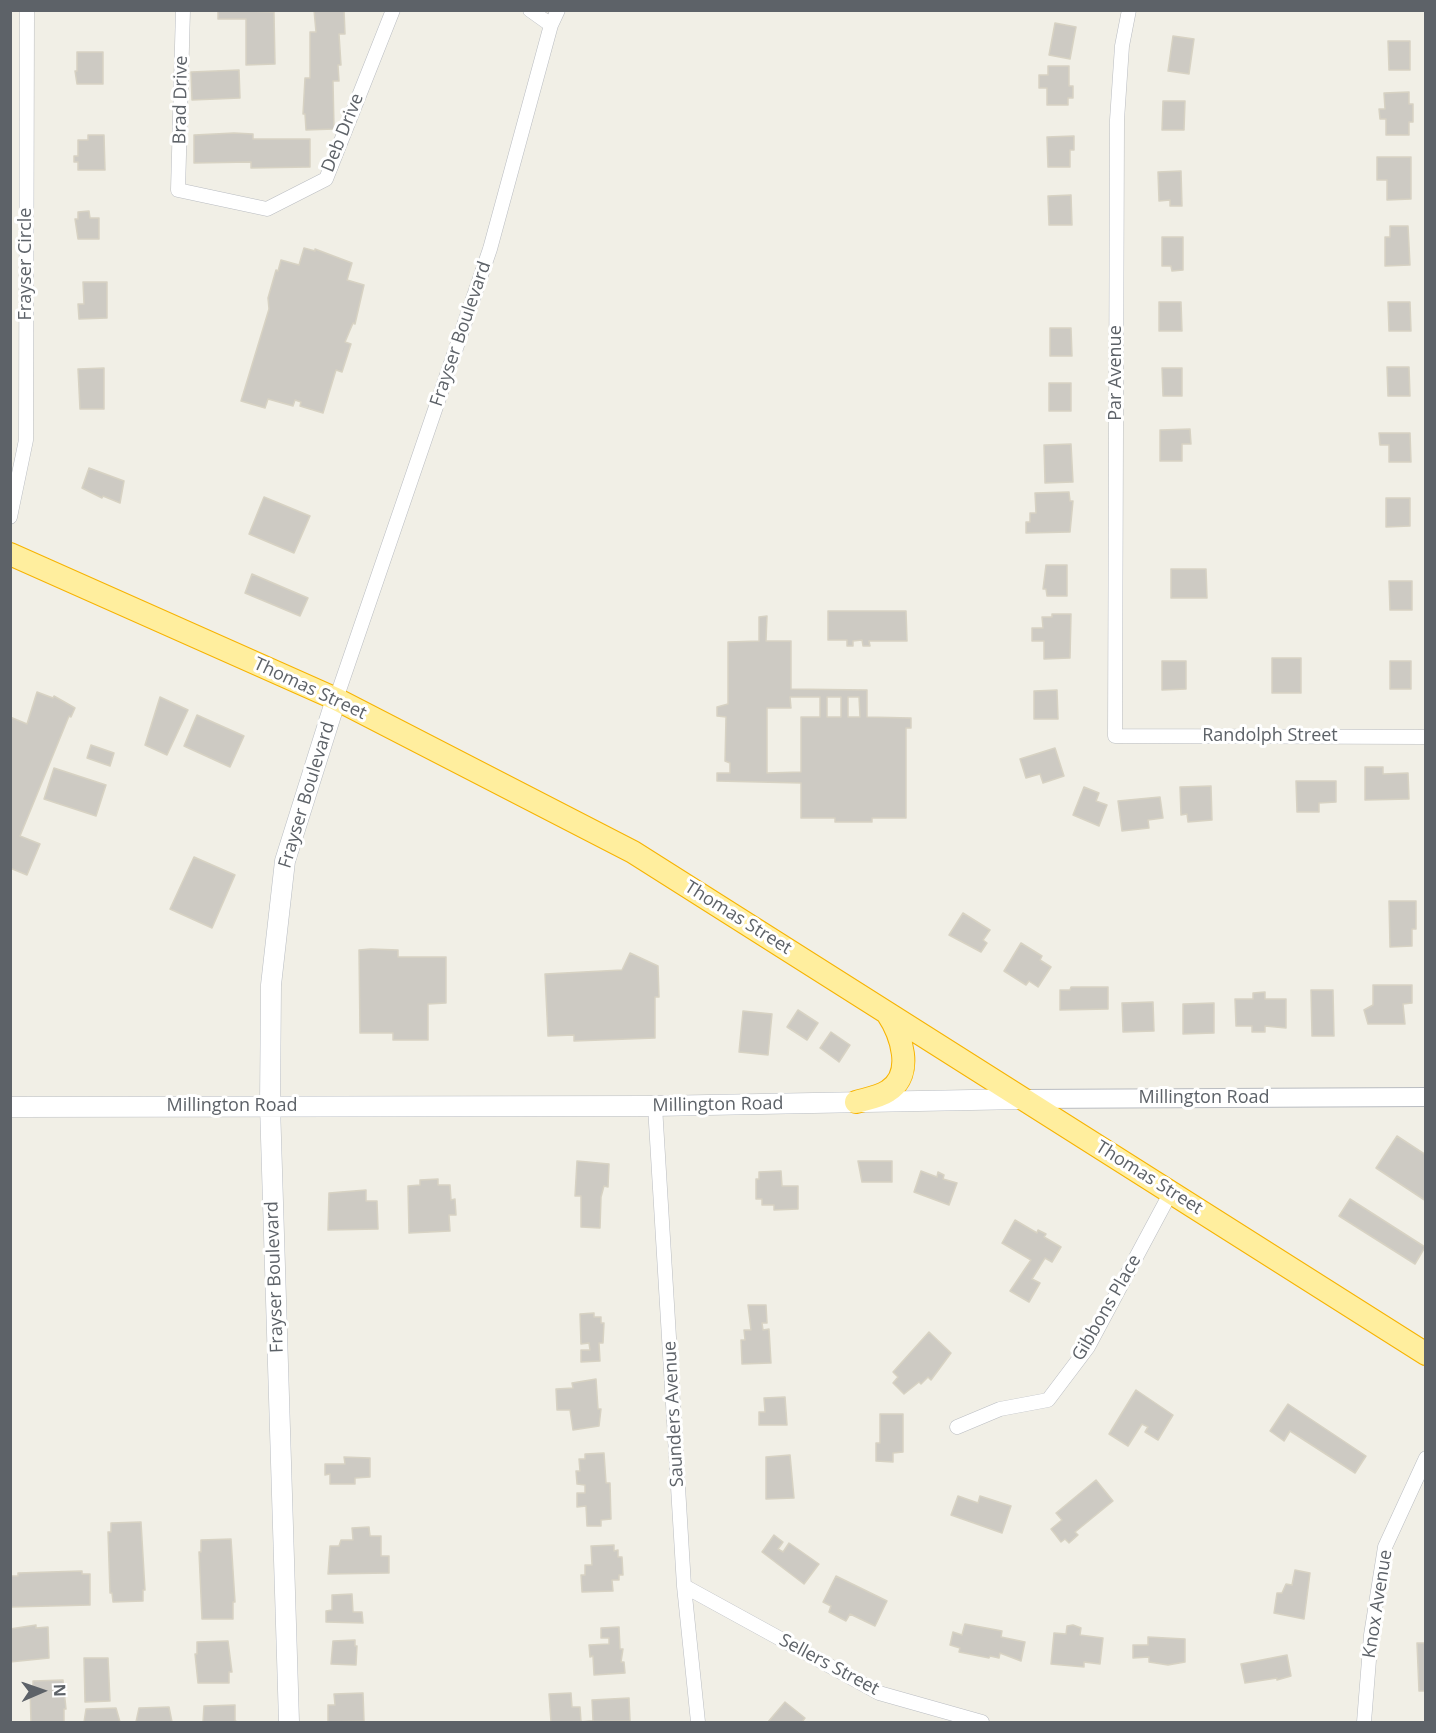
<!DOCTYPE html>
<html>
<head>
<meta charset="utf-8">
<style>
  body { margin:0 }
  #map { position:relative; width:1436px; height:1733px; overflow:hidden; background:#f1efe6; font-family:"Open Sans",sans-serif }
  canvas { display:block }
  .frame { position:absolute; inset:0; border:12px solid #5d6268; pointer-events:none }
  .north { position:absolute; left:12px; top:1661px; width:60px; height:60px; -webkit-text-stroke:4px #fff; paint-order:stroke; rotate:88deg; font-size:16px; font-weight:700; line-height:24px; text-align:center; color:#5d6268 }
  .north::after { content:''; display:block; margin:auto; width:21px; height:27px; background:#5d6268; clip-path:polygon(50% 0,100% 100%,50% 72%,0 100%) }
</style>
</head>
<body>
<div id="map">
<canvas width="1436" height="1733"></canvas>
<div class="frame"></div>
<div class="north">N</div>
</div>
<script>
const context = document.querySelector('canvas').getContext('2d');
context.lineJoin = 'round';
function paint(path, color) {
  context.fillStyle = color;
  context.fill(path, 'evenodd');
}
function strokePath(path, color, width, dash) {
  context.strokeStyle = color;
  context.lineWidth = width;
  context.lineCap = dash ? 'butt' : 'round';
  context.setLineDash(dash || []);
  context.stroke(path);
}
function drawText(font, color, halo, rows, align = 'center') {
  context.font = font + ' "Open Sans",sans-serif';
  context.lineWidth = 6;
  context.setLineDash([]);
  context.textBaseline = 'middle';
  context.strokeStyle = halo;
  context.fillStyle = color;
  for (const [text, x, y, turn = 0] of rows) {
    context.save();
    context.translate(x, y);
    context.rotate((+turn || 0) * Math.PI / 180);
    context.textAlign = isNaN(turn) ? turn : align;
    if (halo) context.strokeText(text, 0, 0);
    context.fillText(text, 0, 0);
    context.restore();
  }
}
const building = new Path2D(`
  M218,10L274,12L275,64L246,65V19H218Z
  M314,10H344L345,34H339L341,65H338L339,81H333L334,129L306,130L305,114H303L305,78H310V32H316Z
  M1055,23L1076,27L1070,59L1049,55Z
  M1173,36L1194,39L1189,74L1168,71Z
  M1388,41H1410V70H1389Z
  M77,52H103V84H77L75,71H77Z
  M1048,66H1069V86H1073V98H1068V105H1047V88H1039V75H1048Z
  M239,70L240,98L192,100L191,72Z
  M1409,92V104H1413V122H1409V135H1386V119H1380L1379,109H1385L1384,93Z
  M1163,101H1185L1184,130H1162Z
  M234,133L253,134V139H310V167L251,168V162L194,163V135Z
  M88,135H104L105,170H78V162H74V156H78V140H88Z
  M1074,136V150H1070V167H1048L1047,137Z
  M1377,157H1411V199L1387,200V180H1377Z
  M1181,171L1182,206H1170V200L1159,201L1158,172Z
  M1071,195L1072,225H1049L1048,196Z
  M89,211L90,218H99V239H78L75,219H78V212Z
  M1390,226H1408L1410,265L1385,266V237H1390Z
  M1162,237H1183V270L1172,271L1171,266H1162Z
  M304,248L315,251V249L352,263L347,280L364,285L355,324L353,323L345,342L351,344L342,372L336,370L323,413L300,406L301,402L295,400L293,406L268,399L265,408L241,401L269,309L268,298L276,270L278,271L281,260L299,265Z
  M83,282H107V318L79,319L78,304H84Z
  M1159,302H1181L1182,331H1159Z
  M1388,302H1410L1411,331H1389Z
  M1050,328H1071L1072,356H1050Z
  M1387,367H1409L1410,396H1388Z
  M104,368V409H80L78,369Z
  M1162,368H1182V396H1163Z
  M1049,383H1071V411H1049Z
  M1190,429L1191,444H1182V461H1160V430Z
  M1379,433H1410L1411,462H1389V445H1380Z
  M1071,444L1073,482L1045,483L1044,445Z
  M89,468L124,481L120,503L103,496L102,498L82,488Z
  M1069,492L1070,501H1073L1070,532L1026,533V522H1030V513H1036L1035,493Z
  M264,497L310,516L294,553L249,534Z
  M1386,498H1410V526L1386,527Z
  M1046,565H1067V596H1047L1046,589H1043Z
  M1171,569H1206L1207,598H1171Z
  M252,574L308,598L300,616L245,593Z
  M1389,581H1412V610H1390Z
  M828,611H906L907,641H869L870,646H863L862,640L853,641V646H847V640H828Z
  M1052,614H1071L1070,658L1044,659V641H1032V628H1043L1042,617H1052Z
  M767,616L766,641H791V689L867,690V717L911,718V728H906V818H872V822H835V818H801V783L717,781V773H730V763L725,761L726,717L717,716V707L728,704V642L759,641V617ZM790,697H820V717H801V772L767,773V708H791ZM827,697H841V717H827ZM848,697H859L860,717H848Z
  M1272,658H1301V693H1272Z
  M1162,661H1186V689L1162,690Z
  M1390,661H1411V689H1390Z
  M1057,690L1058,719H1034V691Z
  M37,692L53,698L54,696L75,708L71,717L69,716L20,836L40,844L27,875L10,868V717L27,724Z
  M160,697L188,710L167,755L145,745Z
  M197,715L244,736L230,767L184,746Z
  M91,745L114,753L110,766L87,758Z
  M1055,748L1064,776L1043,783L1040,774L1026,778L1020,759Z
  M1365,767H1383V774L1408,773L1409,799L1365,800Z
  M54,768L106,785L96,816L44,799Z
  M1296,781H1336V802L1319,803V812H1297Z
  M1211,786L1212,820L1188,822L1187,814L1181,815L1180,787Z
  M1084,787L1099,793L1096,801L1107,805L1099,826L1073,815Z
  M1160,797L1163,818L1148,820L1149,828L1122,831L1118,801Z
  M194,857L235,875L212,928L170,909Z
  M1389,901H1416V929H1412V946L1390,947Z
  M963,913L990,930L983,940L987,943L981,952L949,935Z
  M1021,943L1042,956L1040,960L1051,967L1038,987L1029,981L1026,985L1004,971Z
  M371,949L398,950V957H446V1003L428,1004V1040H393V1033H360L359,950Z
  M630,953L658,966L659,997H655V1038L574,1041V1035L548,1036L545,974L622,970Z
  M1373,985H1412V1003L1403,1004L1405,1024H1368L1364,1010L1373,1005Z
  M1071,987H1108V1009L1060,1010V990H1070Z
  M1311,990H1333L1334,1036H1312Z
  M1265,992V999H1286V1028L1265,1026V1032H1252V1026H1236L1235,999H1253V993Z
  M1153,1002L1154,1031L1123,1032L1122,1003Z
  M1214,1003V1033L1183,1034V1004Z
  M798,1010L818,1023L807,1040L787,1027Z
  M743,1011L772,1014L768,1055L739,1052Z
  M831,1032L850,1045L839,1062L820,1048Z
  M1397,1136L1426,1155V1201L1376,1168Z
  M577,1161L609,1164L608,1187L604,1186L601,1197L600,1228L581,1227V1196H575Z
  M858,1161H892V1182H862Z
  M781,1171L782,1186H798V1209L774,1210V1205H762V1199H756V1179H759V1172Z
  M921,1171L937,1177L938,1172L944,1175L943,1179L957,1183L949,1205L914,1192Z
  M438,1179V1185H450L451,1200L455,1199L456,1215H449L450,1231L409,1233L408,1186L420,1185V1180Z
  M366,1190V1201H377L378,1229L328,1230L329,1193Z
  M1350,1199L1425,1247L1415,1264L1339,1216Z
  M1015,1220L1037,1233L1038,1230L1046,1234L1044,1237L1061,1247L1052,1262L1045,1258L1032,1279L1040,1283L1029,1302L1010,1291L1031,1260L1002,1243Z
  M748,1305H766L767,1323H762L763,1330L769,1329L771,1363L742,1364L741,1340H745L744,1330H751Z
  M594,1313V1317H601V1323H604L603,1343H599L600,1361L581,1362V1350H590L589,1343L581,1344L580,1314Z
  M929,1332L951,1353L931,1380L928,1377L921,1384L919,1382L904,1394L893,1383L898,1377L893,1372Z
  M596,1379L598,1409H601L599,1426L573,1430L570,1410H557L556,1389L573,1388L572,1383Z
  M1136,1390L1173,1415L1158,1440L1145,1432L1148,1427L1142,1424L1128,1446L1109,1434Z
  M785,1397L787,1425H759V1412H765L764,1398Z
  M1288,1404L1366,1456L1355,1473L1290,1431L1284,1441L1270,1431Z
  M880,1414H903V1452L893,1453V1462L876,1461V1443H880Z
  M604,1453L606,1483H610L611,1519L601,1520V1526H587L586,1506L577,1507V1493H585V1485L577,1484L576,1471H580L579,1459H585V1454Z
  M790,1455L794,1498L766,1499V1457Z
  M344,1457L370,1458V1477L355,1478V1484H330V1474L325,1475V1464H345Z
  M1096,1480L1113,1501L1075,1532L1078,1535L1069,1543L1065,1539L1061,1542L1051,1529L1062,1520L1056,1513Z
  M958,1496L978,1503L980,1496L1011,1506L1002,1533L951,1515Z
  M141,1522L145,1590H143V1601L113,1602L112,1593H110L108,1532H111V1523Z
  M369,1527L370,1536H381V1556H389V1573L328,1574L330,1546H339L341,1540H353L352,1528Z
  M774,1535L783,1542L778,1549L783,1552L789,1543L819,1564L804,1584L762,1552Z
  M231,1539L235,1602H233V1619H202L199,1552H201V1540Z
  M614,1545V1551L618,1550V1557H622L623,1575H619V1580H612L613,1591L582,1592L581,1575H585V1565H592L591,1546Z
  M1295,1570L1310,1573L1304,1619L1274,1613L1277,1593H1282L1286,1584L1292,1585Z
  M82,1571V1574H90V1605L11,1607V1576H18V1573Z
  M836,1576L887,1601L875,1626L850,1614L846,1621L829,1612L831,1606L823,1602Z
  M352,1594L353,1612H362L363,1623L326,1622V1611L332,1610V1595Z
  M965,1624L1002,1631L1001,1637L1025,1642L1021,1661L1000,1653L999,1658L990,1656L989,1658L959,1652L960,1648L950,1645L953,1632L962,1635Z
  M36,1625V1628L48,1627L49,1658L10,1662V1629Z
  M1073,1625L1081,1628L1080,1635L1103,1638L1100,1664L1084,1662V1667L1051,1664L1054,1633L1066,1634L1067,1626Z
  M619,1627L620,1649H623L621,1662H624L625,1673L594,1675L593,1656L590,1657L589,1645L609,1644V1638H601V1628Z
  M1148,1637L1185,1639V1662L1168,1665L1149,1662V1657L1133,1658V1645H1148Z
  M355,1640V1646H357L356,1665L331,1664L333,1641Z
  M228,1641L232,1672H229V1683H198L195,1654H197V1642Z
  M1417,1643H1426V1691H1419Z
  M1287,1655L1291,1676L1277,1680V1678L1245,1683L1241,1664Z
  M84,1658H108L110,1701L85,1702Z
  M63,1680L66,1709H64V1722H31L30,1689H33V1681Z
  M363,1693L364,1721L328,1722V1705H335L334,1694Z
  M571,1693L572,1707H580L581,1722L593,1721L592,1700L629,1698L630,1721L551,1722L549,1694Z
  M785,1702L805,1718L802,1722H768Z
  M235,1705V1721L238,1722H203L204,1706Z
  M169,1707L172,1722H136L139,1708Z
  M116,1708L120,1722H84L86,1709Z`);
paint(building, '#cdcac3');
strokePath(building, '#d7d2c3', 1.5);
const minor = new Path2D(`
  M183,10L178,190L267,209L326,179L393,10
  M530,10L551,25
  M1129,10L1122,46L1117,120L1115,736L1426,737
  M10,517L26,440L27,10
  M336,699L490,249L551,25L558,10
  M655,1106L684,1586L698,1722
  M957,1427L1000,1409L1048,1400L1088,1347L1171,1192
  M684,1586L879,1693L982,1722
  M1364,1722L1371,1635L1385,1547L1426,1458`);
const tertiary = new Path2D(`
  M1024,1099L1426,1097`);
const secondary = new Path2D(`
  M10,1107L655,1106L1024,1099
  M289,1722L270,1105L271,985L285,861L336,699`);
const trunk = new Path2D(`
  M10,554L336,699L633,852L1426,1354
  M856,1102C866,1099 879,1097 888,1091C915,1074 901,1034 887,1013`);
strokePath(minor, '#b9bcc1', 15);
strokePath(tertiary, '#b9bcc1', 20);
strokePath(secondary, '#b9bdc3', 21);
strokePath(trunk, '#f7b300', 24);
strokePath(minor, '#fff', 14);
strokePath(tertiary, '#fff', 18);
strokePath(secondary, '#fff', 20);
strokePath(trunk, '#ffee9e', 22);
drawText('18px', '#5d6268', '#fff', [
  ["Brad Drive",181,100,-89],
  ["Deb Drive",343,133,-68],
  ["Frayser Circle",26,264,-90],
  ["Frayser Boulevard",461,334,-71],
  ["Par Avenue",1116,373,-90],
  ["Thomas Street",310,689,25],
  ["Randolph Street",1270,736],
  ["Frayser Boulevard",307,795,-73],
  ["Thomas Street",738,918,32],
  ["Millington Road",1204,1098],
  ["Millington Road",718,1105,-1],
  ["Millington Road",232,1106],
  ["Thomas Street",1149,1178,32],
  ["Frayser Boulevard",275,1277,-92],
  ["Gibbons Place",1107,1308,-60],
  ["Saunders Avenue",674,1414,-93],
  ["Knox Avenue",1378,1604,-81],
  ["Sellers Street",829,1665,28]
]);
</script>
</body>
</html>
